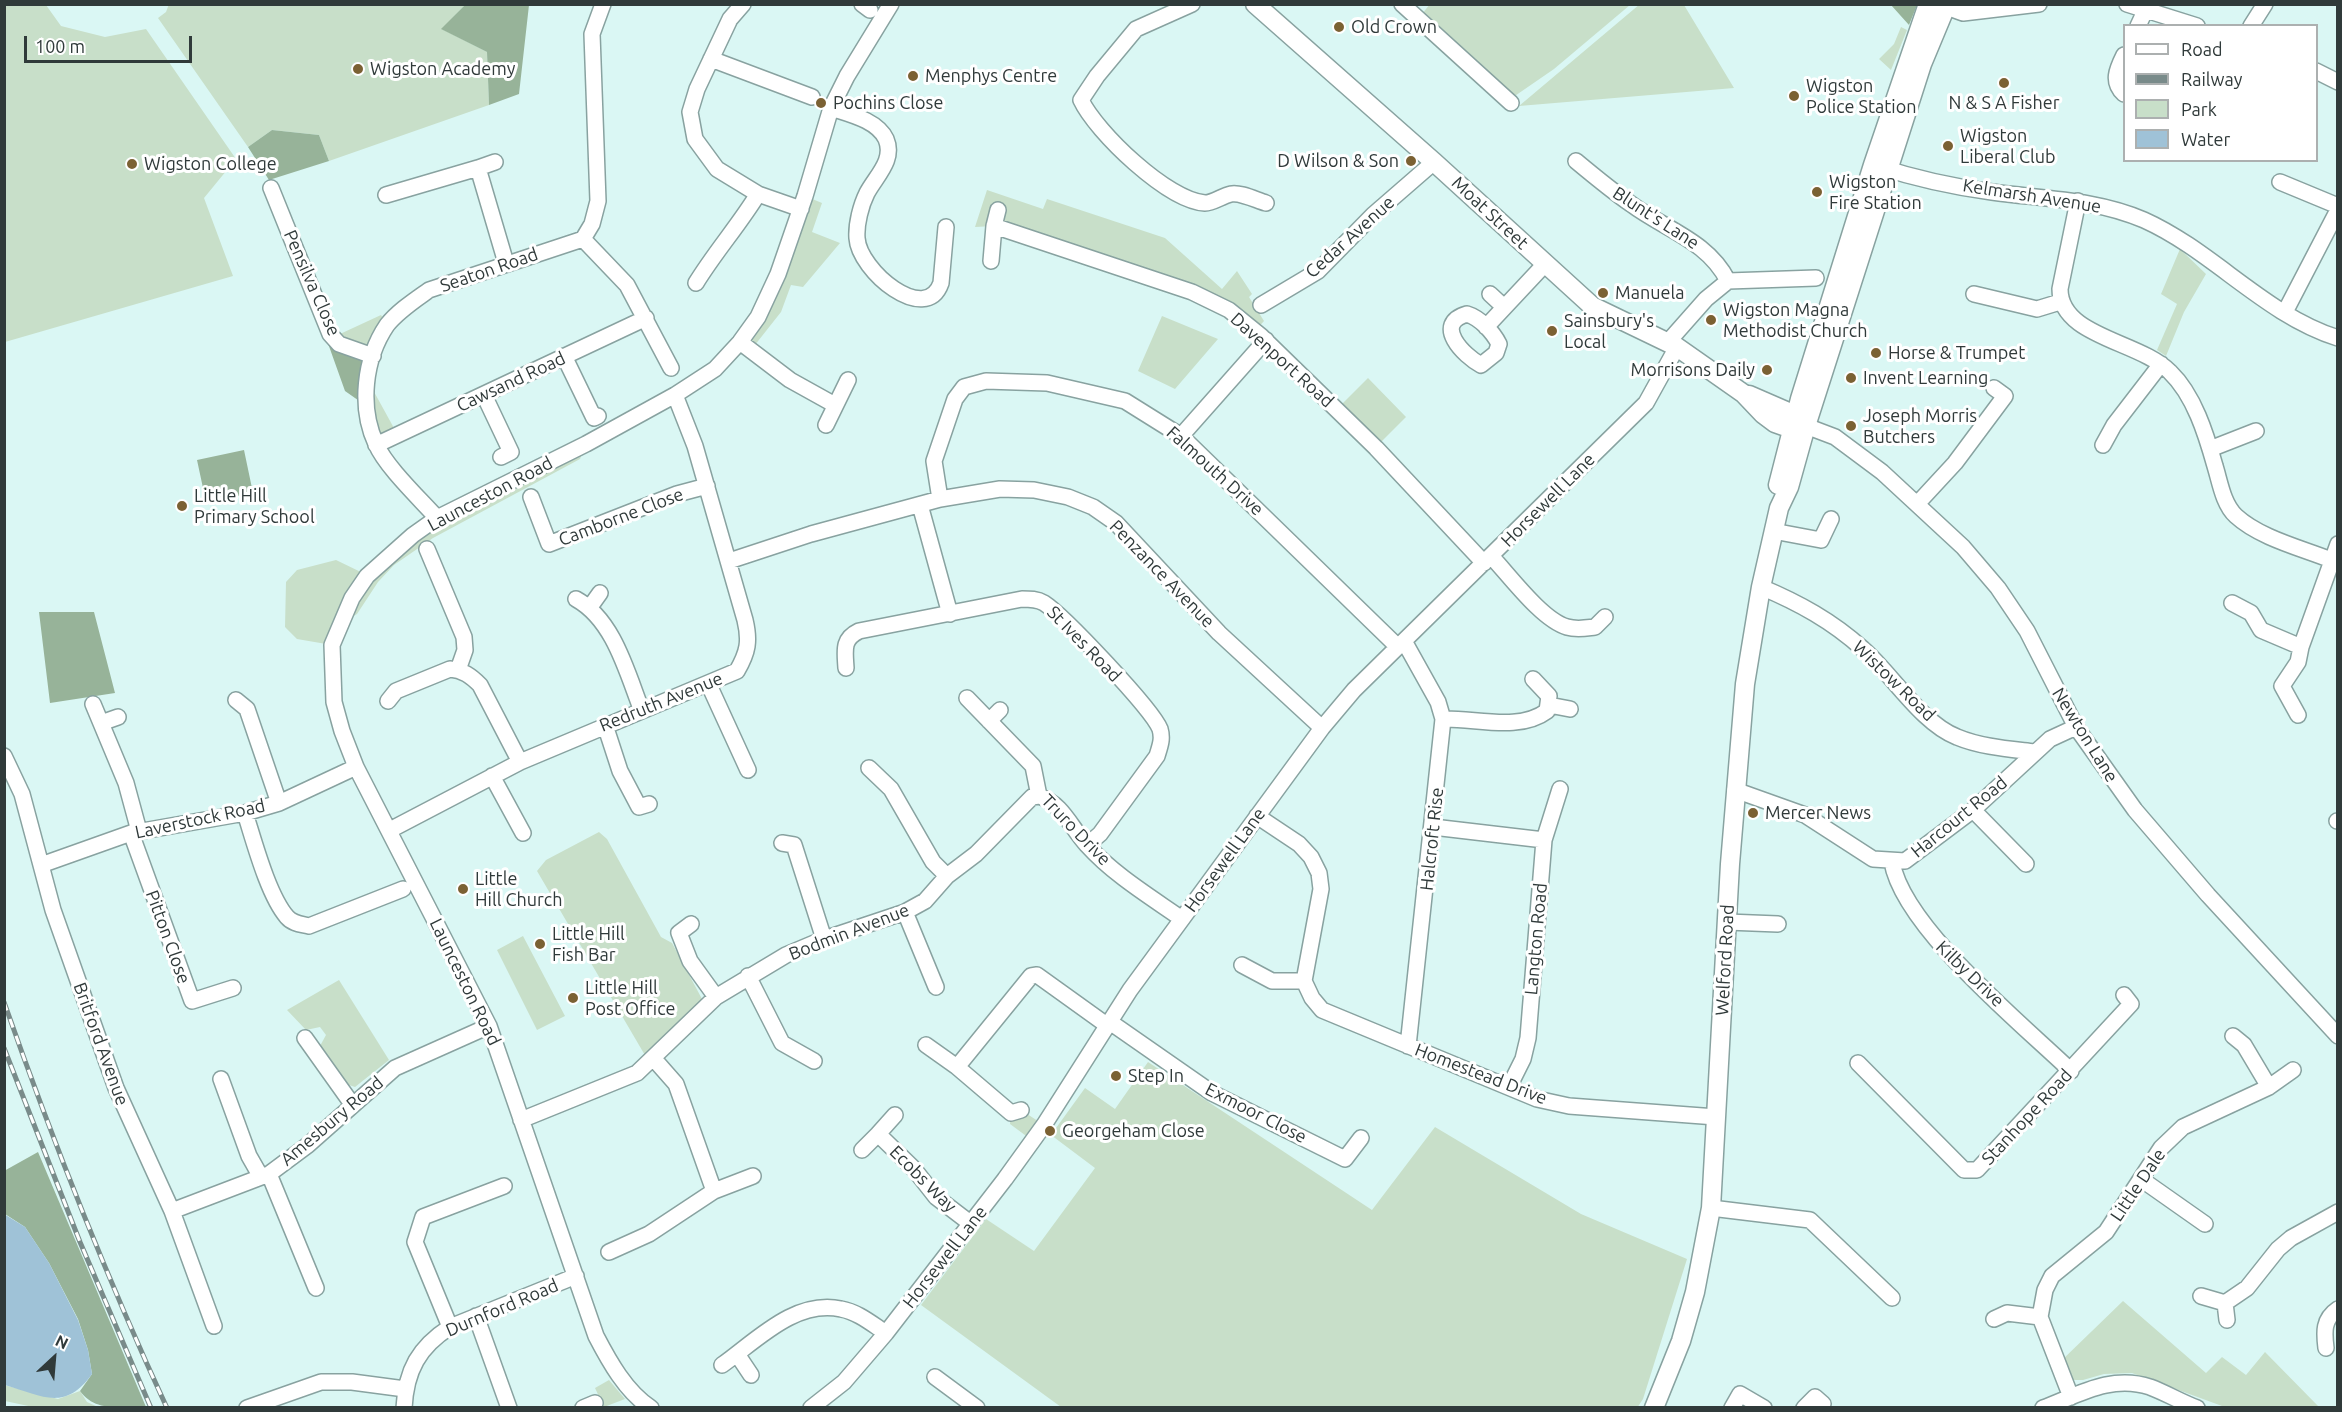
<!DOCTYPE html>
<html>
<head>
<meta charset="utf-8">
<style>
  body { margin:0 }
  #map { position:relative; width:2342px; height:1412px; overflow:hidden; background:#daf7f4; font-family:Ubuntu,sans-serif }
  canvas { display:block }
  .frame { position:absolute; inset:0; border:6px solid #303a3a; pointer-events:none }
  .legend { position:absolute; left:2123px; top:24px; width:195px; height:138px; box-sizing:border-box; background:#fff; border:2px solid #acb0b0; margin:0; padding:8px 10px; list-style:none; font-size:18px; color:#303a3a }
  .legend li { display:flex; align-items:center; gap:12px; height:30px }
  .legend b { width:30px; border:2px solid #acb0b0 }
  .north { position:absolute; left:24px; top:1328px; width:60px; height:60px; -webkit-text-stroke:4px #fff; paint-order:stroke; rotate:26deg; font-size:16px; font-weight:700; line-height:24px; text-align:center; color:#303a3a }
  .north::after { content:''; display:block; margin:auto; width:21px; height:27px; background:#303a3a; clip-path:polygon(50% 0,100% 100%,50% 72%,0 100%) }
  .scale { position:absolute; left:24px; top:36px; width:168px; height:27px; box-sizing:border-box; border:3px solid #303a3a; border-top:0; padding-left:8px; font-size:18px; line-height:21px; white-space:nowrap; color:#303a3a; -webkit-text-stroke:4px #fff; paint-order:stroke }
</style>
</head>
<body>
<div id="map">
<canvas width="2342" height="1412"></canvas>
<div class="frame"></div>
<ul class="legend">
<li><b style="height:8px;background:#fff"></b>Road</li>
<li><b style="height:8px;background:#798b8a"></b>Railway</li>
<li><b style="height:16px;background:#c8dfc9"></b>Park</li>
<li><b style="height:16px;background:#9fc2d7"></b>Water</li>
</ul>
<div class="north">N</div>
<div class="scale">100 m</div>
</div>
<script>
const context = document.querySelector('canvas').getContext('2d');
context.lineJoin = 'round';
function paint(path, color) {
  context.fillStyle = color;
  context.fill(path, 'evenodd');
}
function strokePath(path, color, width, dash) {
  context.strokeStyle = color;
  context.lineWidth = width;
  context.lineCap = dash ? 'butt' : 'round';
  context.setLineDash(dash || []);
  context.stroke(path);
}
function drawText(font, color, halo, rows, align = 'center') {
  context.font = font + ' Ubuntu,sans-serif';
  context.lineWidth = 6;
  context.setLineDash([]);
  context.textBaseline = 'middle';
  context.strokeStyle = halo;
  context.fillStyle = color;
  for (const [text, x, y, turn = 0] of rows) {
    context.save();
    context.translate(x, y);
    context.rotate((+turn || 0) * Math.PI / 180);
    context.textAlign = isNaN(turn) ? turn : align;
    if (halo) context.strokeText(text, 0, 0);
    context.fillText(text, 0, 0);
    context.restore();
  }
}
paint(new Path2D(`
  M5,4L46,5L61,26L105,37L146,29L236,159L204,198L233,276L5,342Z
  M169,4L465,5L442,29L487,52L489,105L329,161L319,135L272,130L248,147L158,18L166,12Z
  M1430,4L1630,5L1554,69L1509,100L1422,14Z
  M1640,4L1684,5L1734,88L1519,106Z
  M1901,27L1907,30L1891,70L1879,59L1894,44Z
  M987,190L1043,209L1047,199L1165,238L1222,289L1237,271L1252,294L1249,297L1264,321L1255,331L1229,310L994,226L975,227Z
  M805,196L822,203L812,232L840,243L803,287L791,285L781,312L751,350L740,342Z
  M2180,249L2206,274L2184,312L2166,356L2157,350L2177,304L2161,294Z
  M381,315L388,325L373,356L349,349L340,334Z
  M1162,316L1218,339L1175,389L1138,371Z
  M1368,378L1406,417L1381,442L1342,404Z
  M367,379L395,430L376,445Z
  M586,444L580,459L433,538L394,565L378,582L357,614L340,624L332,645L297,639L285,627L286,582L297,570L336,560L367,575L413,535Z
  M599,832L607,839L661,937L672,943L702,999L646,1057L537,871L546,860Z
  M523,936L565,1016L537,1030L497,950Z
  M339,980L389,1060L355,1087L343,1083L320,1046L326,1035L320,1027L306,1030L287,1010Z
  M1148,1062L1372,1210L1435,1127L1581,1214L1687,1259L1643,1399L1637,1408L1061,1407L921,1305L986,1219L1034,1251L1095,1168L1051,1135L1085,1088L1115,1109Z
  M1021,1110L1044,1125L1033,1141L1010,1124L1011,1113Z
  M2123,1301L2206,1373L2222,1357L2246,1375L2265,1352L2319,1407L2222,1406L2132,1373L2104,1374L2083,1380H2071L2061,1361Z
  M609,1380L625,1399L604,1407L595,1388Z
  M4,1385L58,1399L80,1391L87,1402L98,1407H33L5,1401Z`), '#c8dfc9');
paint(new Path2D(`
  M465,5H529L519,94L489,105L487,52L441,29Z
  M1891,5H1917L1909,25Z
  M272,130L319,135L329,161L269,180L248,147Z
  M325,335L373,356L365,405L345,391Z
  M244,450L253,493L206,502L197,460Z
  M39,612H94L115,693L50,703Z
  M38,1152L146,1407C121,1407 95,1412 80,1391L92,1374L88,1350L78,1319L49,1263L25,1227L5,1214L4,1171Z`), '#97b399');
paint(new Path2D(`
  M4,1214L25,1227L49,1263L78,1320L88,1350L92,1374C65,1412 42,1396 5,1385Z`), '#9fc2d7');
const minor = new Path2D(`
  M743,4L730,19L697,89L690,112L695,139L717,169L758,194L801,209
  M862,4L870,10
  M1192,4L1136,29L1097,76L1081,100C1096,132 1168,201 1205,203C1213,203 1222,196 1231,194C1240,192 1256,200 1266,203
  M1402,4L1511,103
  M1938,4L1963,13L2039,4
  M2127,4L2197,26
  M2138,26L2145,11
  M2251,26L2265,4
  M2124,55C2117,69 2111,82 2124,94
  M711,59L812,97
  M2316,71L2338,82
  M831,108C849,114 877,120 886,139C895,160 876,176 867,193C861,205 856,224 857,238C859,271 926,326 941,283L946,227
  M1576,161C1594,176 1612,191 1631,204C1666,230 1708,241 1728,281
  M1877,166C1914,178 1954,187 1992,192C2043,199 2096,199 2144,220C2213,251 2265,315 2338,338
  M478,168L495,162
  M2280,182L2338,206
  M271,188L330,334L339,344L373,356
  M386,195L478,168L506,263
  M2078,201L2060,289C2060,337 2140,341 2170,372C2194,395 2206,434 2215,466C2220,482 2223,504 2236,516C2260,538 2301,548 2331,560
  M994,226L998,210
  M583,239L627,285L671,368
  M991,261L994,226L1192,292L1229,310L1261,336L1376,448L1484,563
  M696,283C715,252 739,225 758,194
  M1490,294L1504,307
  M1974,294L2037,309L2060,302
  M1261,305L1318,271L1373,215L1434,162
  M2285,312L2338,210
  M1467,314C1480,318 1493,332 1499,344L1496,353L1481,365C1464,356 1432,324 1467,314Z
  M1486,327L1545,264
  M740,342L790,380L835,405
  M1668,342L1706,299L1728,281L1816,278
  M564,356L594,418L598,416
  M484,395L511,452L501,457
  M826,425L848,380
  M1806,426L1835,437L1882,472L1963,547L1998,588L2027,631L2076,727L2135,810L2208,895L2338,1036
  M1181,436L1266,340
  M376,445L646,318
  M2103,445L2114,425L2161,364
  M2210,449L2256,431
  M531,497L549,544L677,494L707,486
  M940,499L934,461L955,399L964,387L986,381L1047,383L1125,401L1181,436L1398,647
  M1918,503L1955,463L2005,396L1994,388
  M920,505L950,614
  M437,518C420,499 386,467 376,444C359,407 364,359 387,325C398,311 415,300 429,290L583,239L592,224L598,201L592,34L603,4
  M1773,531L1821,540L1831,519
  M427,549L464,637L465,650L458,670
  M1491,556C1509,575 1542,620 1567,627C1577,630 1586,628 1595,627L1605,617
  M729,561L811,534L940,499L1000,489L1034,490L1068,497L1093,507L1116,523L1219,633L1322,728
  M1761,587C1799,603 1832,621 1863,649C1892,674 1921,723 1957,737C1981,747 2009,749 2034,752
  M576,599C614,620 627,673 642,711
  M2232,603L2251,613L2261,630L2301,647
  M590,607L600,593
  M1404,641L1438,702L1443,719L1408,1046
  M846,668C845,651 842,639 859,631L1022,599C1030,599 1037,599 1044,603C1064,616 1152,709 1160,729C1163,739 1160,746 1157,756L1100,834L1087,845
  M709,685L748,770
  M967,698L1033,766L1039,796C1063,804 1071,828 1087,845C1113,874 1149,896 1182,919
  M236,700L247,709L279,803
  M388,701L396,691L450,669C463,670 471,676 480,685L520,762
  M93,704L126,783L139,831
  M1549,705L1570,709
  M2298,715L2282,686L2298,662L2301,647L2338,544
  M1443,719C1476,718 1519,732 1547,711L1549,696L1533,679
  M989,721L1000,710
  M101,723L118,717
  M605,725L620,771L639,807L649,804
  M4,756L22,794L53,910L116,1088L172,1211L214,1326
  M869,768L891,789L933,862L947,876
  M492,776L523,833
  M1735,790L1805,815L1873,859L1905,861L1973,810L2050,739L2076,727
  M1973,810L2026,864
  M245,813C254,841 268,895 287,917C293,924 301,924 309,926L403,889
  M1257,816L1299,844L1311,857L1319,873L1321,889L1304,981L1312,998L1322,1010L1537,1099L1569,1106L1716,1117
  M2337,821H2338
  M1433,827L1544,840
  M390,830L520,762L737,671C748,652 750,641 745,620L695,446L675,395
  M131,833L192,1001L233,988
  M782,843L794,845L824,939
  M1892,862C1903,927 2022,1024 2071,1071
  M41,865L131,833L245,813L279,803L356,767
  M905,912L936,987
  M1727,922L1778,924
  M691,924L679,933L690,961L716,997
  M1242,965L1272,981H1304
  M748,976L782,1043L814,1061
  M1110,1022L1212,1093L1345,1159L1361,1138
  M2233,1036L2244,1045L2269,1087L2293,1070
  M305,1038L352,1104
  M926,1045L957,1067L1031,976L1037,975L1108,1026
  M1858,1063L1964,1170H1977L2131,1004L2124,995
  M957,1067L1011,1113L1021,1110
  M221,1079L249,1156L261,1177
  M1509,1087L1523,1059L1528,1038L1544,840L1560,789
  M521,1120L637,1073L716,997L786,955L824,939L905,912L925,901L947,876L976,854L1032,797L1039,796
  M878,1134L895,1115
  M862,1150L878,1134L914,1169L936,1197L970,1223
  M269,1174L316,1288
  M2141,1179L2205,1224
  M714,1191L753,1176
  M1711,1208L1810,1220L1892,1298
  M172,1211L269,1174L308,1145L395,1068L489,1026
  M609,1252L649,1234L714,1191L676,1084L654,1059
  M2201,1296L2225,1303L2227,1320
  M2225,1303L2247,1288L2278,1249L2291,1238L2338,1212
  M476,1316L509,1408
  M1994,1319L2007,1313L2040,1317
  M450,1327L415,1242L423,1217L504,1186
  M2326,1348C2324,1332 2323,1319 2338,1309
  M737,1354L751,1375
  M722,1365C756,1341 795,1299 841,1309C858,1312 872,1324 886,1333
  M935,1377L977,1408
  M2071,1397L2040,1317L2045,1290L2052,1276L2106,1232L2161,1148L2183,1127L2269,1087
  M247,1408L321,1382H352L405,1389
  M404,1408C406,1370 419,1347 450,1327L576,1276
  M583,1408L595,1403
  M651,1408C626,1392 609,1361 596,1336L489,1026L356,767L342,731L334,702L332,645L352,598L367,576L413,535L437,518L586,444L675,395L715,369L740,342L758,317L778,274L805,196L831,108L847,76L891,4
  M811,1408L844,1382L886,1333L1005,1179L1044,1125L1130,990L1322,728L1354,690L1646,403L1677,347
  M1732,1408L1740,1394L1764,1408
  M1804,1408L1815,1397L1823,1404
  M2043,1408C2078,1395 2111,1374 2150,1387C2166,1393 2181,1402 2197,1408`);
const major = new Path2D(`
  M1255,4L1434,162L1592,306L1677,347L1744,394L1763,414L1775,423L1792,429L1806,426
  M1749,395L1795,415L1803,424
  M1778,485L1800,399L1873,165L1928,4
  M1654,1408L1681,1341L1695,1292L1711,1208L1730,864L1745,684L1761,587L1779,508L1789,487L1806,426L1922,64L1947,4`);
strokePath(minor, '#88a2a0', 18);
strokePath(major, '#88a2a0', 21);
strokePath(minor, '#fff', 15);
strokePath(major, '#fff', 18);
const rail = new Path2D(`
  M4,1002C52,1139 106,1276 167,1408
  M4,1048L80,1242L151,1408`);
strokePath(rail, '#798b8a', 5);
strokePath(rail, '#fff', 3, [9]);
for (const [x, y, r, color] of [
  [1339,27,6,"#7b6133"],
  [358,69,6,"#7b6133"],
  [913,76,6,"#7b6133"],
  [2004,83,6,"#7b6133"],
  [1794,96,6,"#7b6133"],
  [821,103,6,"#7b6133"],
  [1948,146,6,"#7b6133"],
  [1411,161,6,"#7b6133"],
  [132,164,6,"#7b6133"],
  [1817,192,6,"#7b6133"],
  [1603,293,6,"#7b6133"],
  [1711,320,6,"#7b6133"],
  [1552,331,6,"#7b6133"],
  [1876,353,6,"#7b6133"],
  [1767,370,6,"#7b6133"],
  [1851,378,6,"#7b6133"],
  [1851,426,6,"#7b6133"],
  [182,506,6,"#7b6133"],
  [1753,813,6,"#7b6133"],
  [463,889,6,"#7b6133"],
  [540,944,6,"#7b6133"],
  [573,998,6,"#7b6133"],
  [1116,1076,6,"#7b6133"],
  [1050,1131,6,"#7b6133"]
]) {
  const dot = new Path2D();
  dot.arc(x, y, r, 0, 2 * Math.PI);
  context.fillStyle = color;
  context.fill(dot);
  strokePath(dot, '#fff', 2);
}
drawText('18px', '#303a3a', '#fff', [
  ["Old Crown",1351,27],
  ["Wigston Academy",370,69],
  ["Menphys Centre",925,76],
  ["Wigston",1806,86],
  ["Police Station",1806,107],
  ["Pochins Close",833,103],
  ["N & S A Fisher",2004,103,"center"],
  ["Wigston",1960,136],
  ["Liberal Club",1960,157],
  ["D Wilson & Son",1399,161,"right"],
  ["Wigston College",144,164],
  ["Wigston",1829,182],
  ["Fire Station",1829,203],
  ["Manuela",1615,293],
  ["Wigston Magna",1723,310],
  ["Methodist Church",1723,331],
  ["Sainsbury's",1564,321],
  ["Local",1564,342],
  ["Horse & Trumpet",1888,353],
  ["Morrisons Daily",1755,370,"right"],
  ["Invent Learning",1863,378],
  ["Joseph Morris",1863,416],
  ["Butchers",1863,437],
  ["Little Hill",194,496],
  ["Primary School",194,517],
  ["Mercer News",1765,813],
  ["Little",475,879],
  ["Hill Church",475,900],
  ["Little Hill",552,934],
  ["Fish Bar",552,955],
  ["Little Hill",585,988],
  ["Post Office",585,1009],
  ["Step In",1128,1076],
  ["Georgeham Close",1062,1131]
], 'left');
drawText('18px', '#303a3a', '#fff', [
  ["Kelmarsh Avenue",2032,196,9],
  ["Moat Street",1490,213,43],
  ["Blunt's Lane",1656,218,33],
  ["Cedar Avenue",1350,237,-42],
  ["Seaton Road",489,270,-19],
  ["Pensilva Close",312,283,66],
  ["Davenport Road",1282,360,42],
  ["Cawsand Road",511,382,-25],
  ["Falmouth Drive",1215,471,42],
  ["Launceston Road",490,494,-28],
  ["Horsewell Lane",1548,500,-45],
  ["Camborne Close",621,517,-21],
  ["Penzance Avenue",1162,574,46],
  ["St Ives Road",1084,644,46],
  ["Wistow Road",1894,681,44],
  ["Redruth Avenue",661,702,-22],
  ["Newton Lane",2085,735,58],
  ["Harcourt Road",1959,817,-39],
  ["Laverstock Road",200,819,-12],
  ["Truro Drive",1076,830,46],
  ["Halcroft Rise",1432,839,-84],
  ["Horsewell Lane",1225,860,-54],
  ["Bodmin Avenue",849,932,-21],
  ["Pitton Close",168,937,70],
  ["Langton Road",1536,939,-85],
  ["Welford Road",1725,960,-87],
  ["Kilby Drive",1970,974,44],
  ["Launceston Road",465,982,64],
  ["Britford Avenue",101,1044,70],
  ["Homestead Drive",1481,1074,21],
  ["Exmoor Close",1256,1113,27],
  ["Stanhope Road",2027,1117,-47],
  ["Amesbury Road",332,1121,-40],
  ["Ecobs Way",923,1179,45],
  ["Little Dale",2138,1185,-56],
  ["Horsewell Lane",945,1257,-52],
  ["Durnford Road",502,1308,-23]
]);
</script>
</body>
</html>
